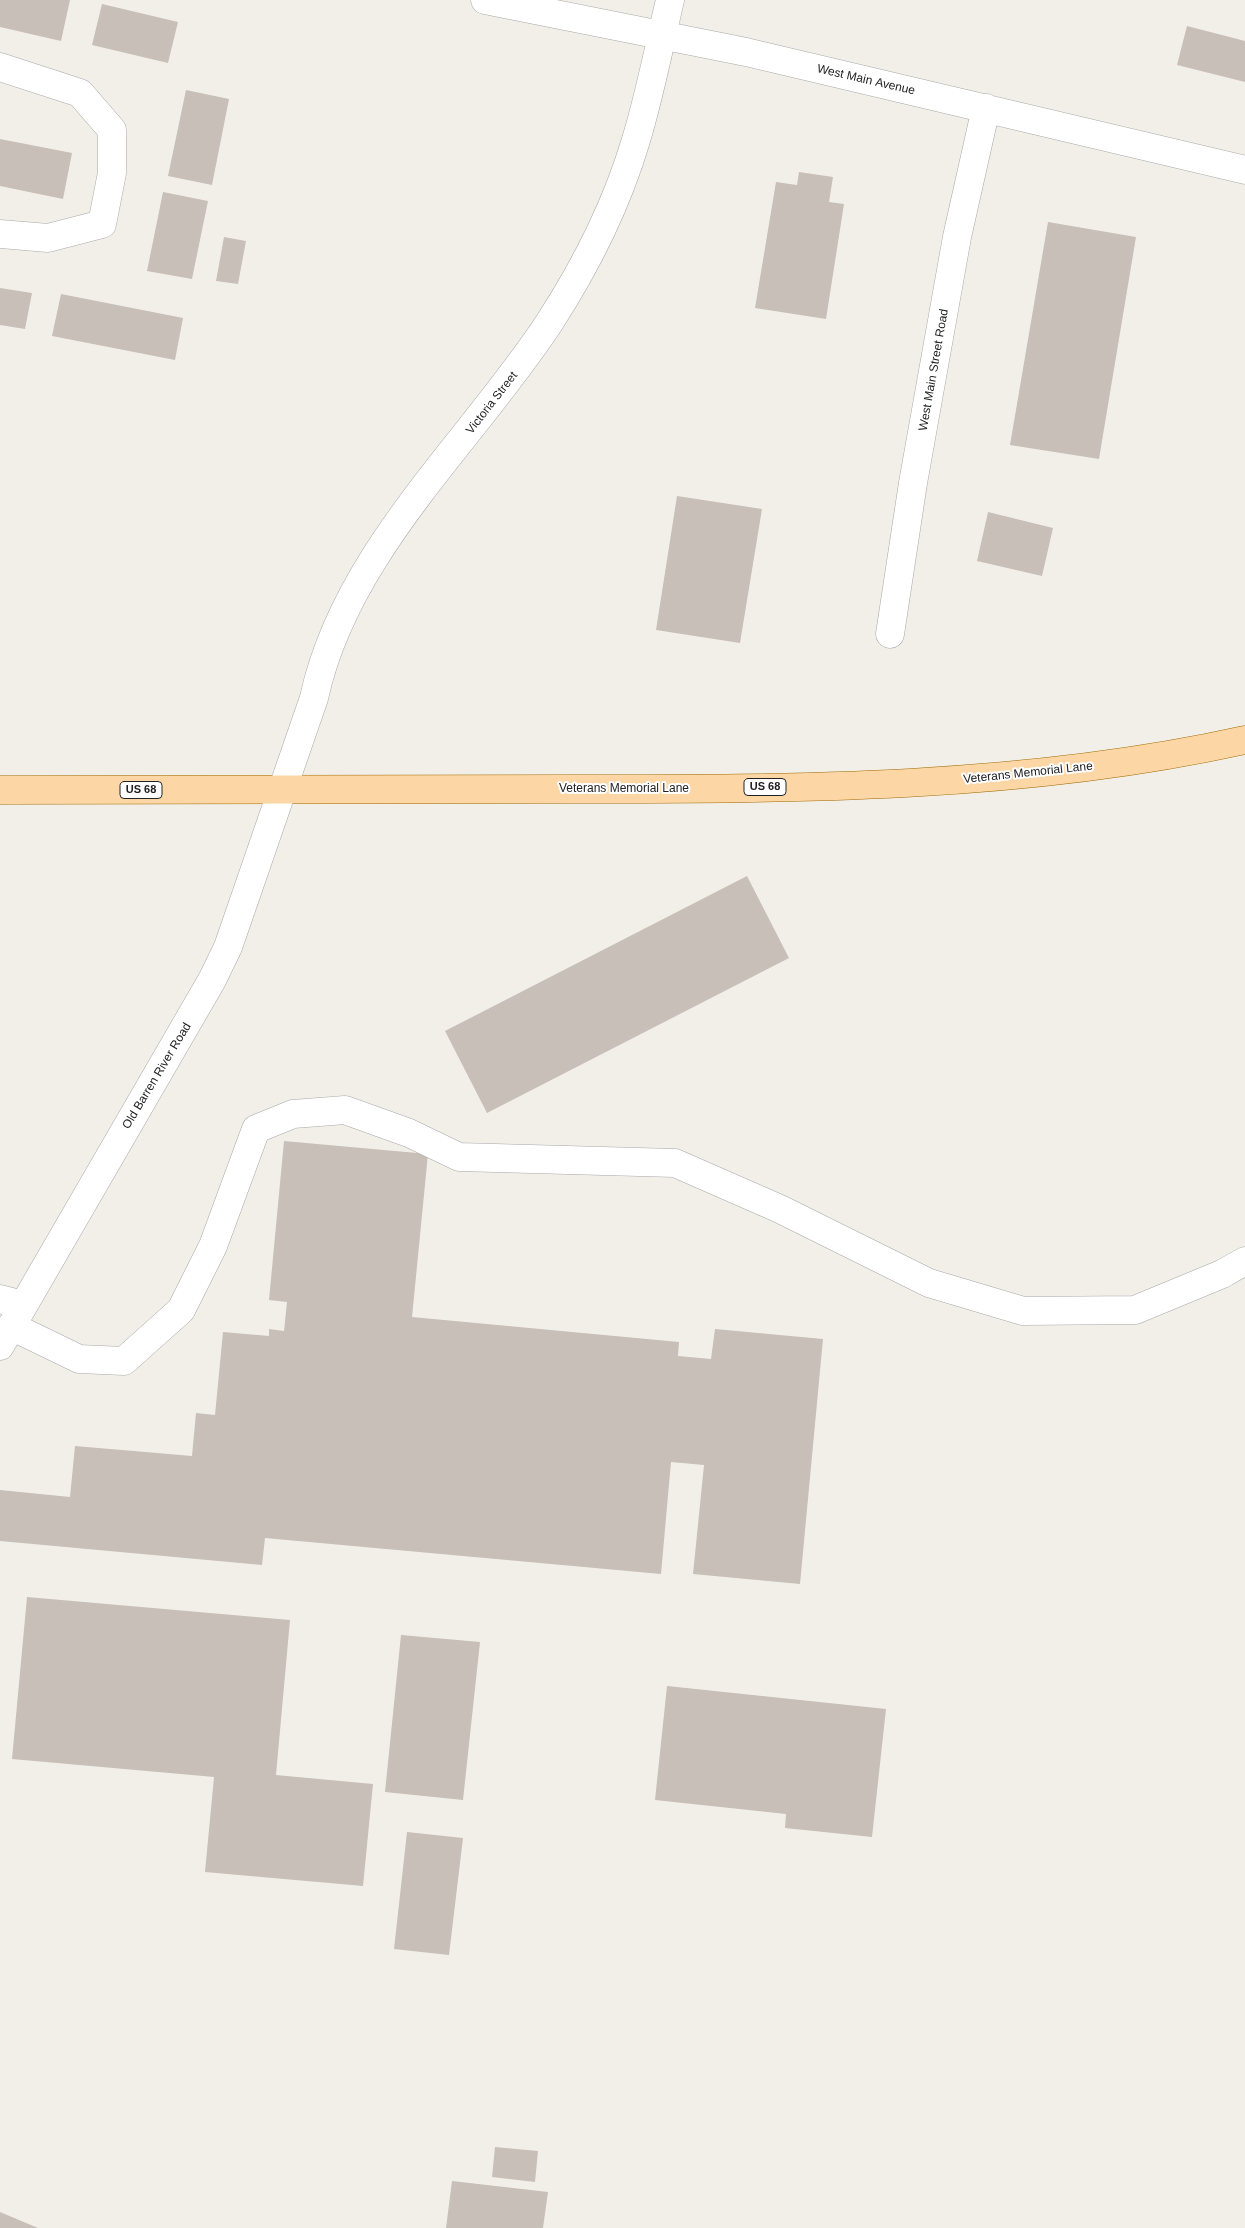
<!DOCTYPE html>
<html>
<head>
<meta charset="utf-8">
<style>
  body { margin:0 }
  canvas { display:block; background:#f2efe9 }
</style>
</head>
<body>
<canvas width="1245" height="2228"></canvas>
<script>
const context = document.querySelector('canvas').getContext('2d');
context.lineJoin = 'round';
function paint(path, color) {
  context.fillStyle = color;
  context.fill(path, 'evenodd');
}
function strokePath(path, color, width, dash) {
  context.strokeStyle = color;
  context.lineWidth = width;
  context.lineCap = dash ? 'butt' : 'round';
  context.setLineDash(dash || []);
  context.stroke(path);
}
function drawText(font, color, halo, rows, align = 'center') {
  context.font = font + ' Arial,sans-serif';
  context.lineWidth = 4;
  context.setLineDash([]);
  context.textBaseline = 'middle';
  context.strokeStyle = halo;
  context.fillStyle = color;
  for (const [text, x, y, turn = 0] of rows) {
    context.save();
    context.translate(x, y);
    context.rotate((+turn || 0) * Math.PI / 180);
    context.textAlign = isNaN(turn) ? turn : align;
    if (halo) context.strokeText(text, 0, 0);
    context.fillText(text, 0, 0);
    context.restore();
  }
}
paint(new Path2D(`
  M0,0H70L61,41L0,27Z
  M102,4L178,22L168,63L92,45Z
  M1187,26L1245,41V82L1177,65Z
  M186,90L229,99L212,185L168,176Z
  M0,139L72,153L63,199L0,186Z
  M799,172L833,177L829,202L844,204L826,319L755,308L776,182L797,185Z
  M163,192L208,201L192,279L147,271Z
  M1048,222L1136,237L1099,459L1010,445Z
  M224,237L246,241L238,284L216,281Z
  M0,288L32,293L25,329L0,325Z
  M61,294L183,318L175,360L52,336Z
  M677,496L762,509L740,643L656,630Z
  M988,512L1053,528L1042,576L977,561Z
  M747,876L789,958L487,1113L445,1031Z
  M284,1141L428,1154L412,1317L679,1342L678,1356L711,1359L715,1329L823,1339L800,1584L693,1574L704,1465L671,1462L661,1574L265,1538L262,1565L0,1541V1490L70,1497L75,1446L192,1456L196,1413L215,1415L223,1332L269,1336V1329L284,1331L287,1302L269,1300Z
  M27,1597L290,1620L276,1775L373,1784L363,1886L205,1872L214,1777L12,1759Z
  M401,1635L480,1642L463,1800L385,1792Z
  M667,1686L886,1709L872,1837L785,1828L786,1814L655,1800Z
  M407,1832L463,1838L449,1955L394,1949Z
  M495,2147L538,2151L535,2182L492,2177Z
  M452,2181L548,2192L543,2228H446Z
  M0,2212L38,2228H0Z`), '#c7bfb8');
const minor = new Path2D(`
  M485,0L746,52L1245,170
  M0,67L80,93L112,130V173L102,224L48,238L0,234
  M890,634L913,483L957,237L986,108
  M0,1299L23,1305
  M11,1326L79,1359L124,1361L181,1310L213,1246L256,1129L293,1114L345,1110L409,1133L459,1157L675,1163L780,1209L929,1283L1023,1311L1135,1310L1222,1274L1245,1261
  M0,1346L212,980L228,947L314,698C345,553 470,443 549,323C586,266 617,204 636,140C650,94 659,47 670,0`);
const major = new Path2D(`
  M0,790C190,790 381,789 571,789C796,789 1024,789 1245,740`);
strokePath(minor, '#a9a9a9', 29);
strokePath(major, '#a06b00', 29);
strokePath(minor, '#fff', 28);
strokePath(major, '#fcd6a4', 28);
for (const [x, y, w] of [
  [765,787,42],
  [141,790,42]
]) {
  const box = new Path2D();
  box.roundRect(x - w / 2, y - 8.5, w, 17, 4);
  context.fillStyle = '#fff';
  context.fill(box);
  strokePath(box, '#222', 1);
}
drawText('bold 11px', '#222', null, [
  ["US 68",765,787],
  ["US 68",141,790]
]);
drawText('12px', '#222', '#fff', [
  ["West Main Avenue",866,80,13],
  ["West Main Street Road",934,370,-80],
  ["Victoria Street",492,403,-52],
  ["Veterans Memorial Lane",1028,773,-6],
  ["Veterans Memorial Lane",624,789],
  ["Old Barren River Road",157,1076,-59]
]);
</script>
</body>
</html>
